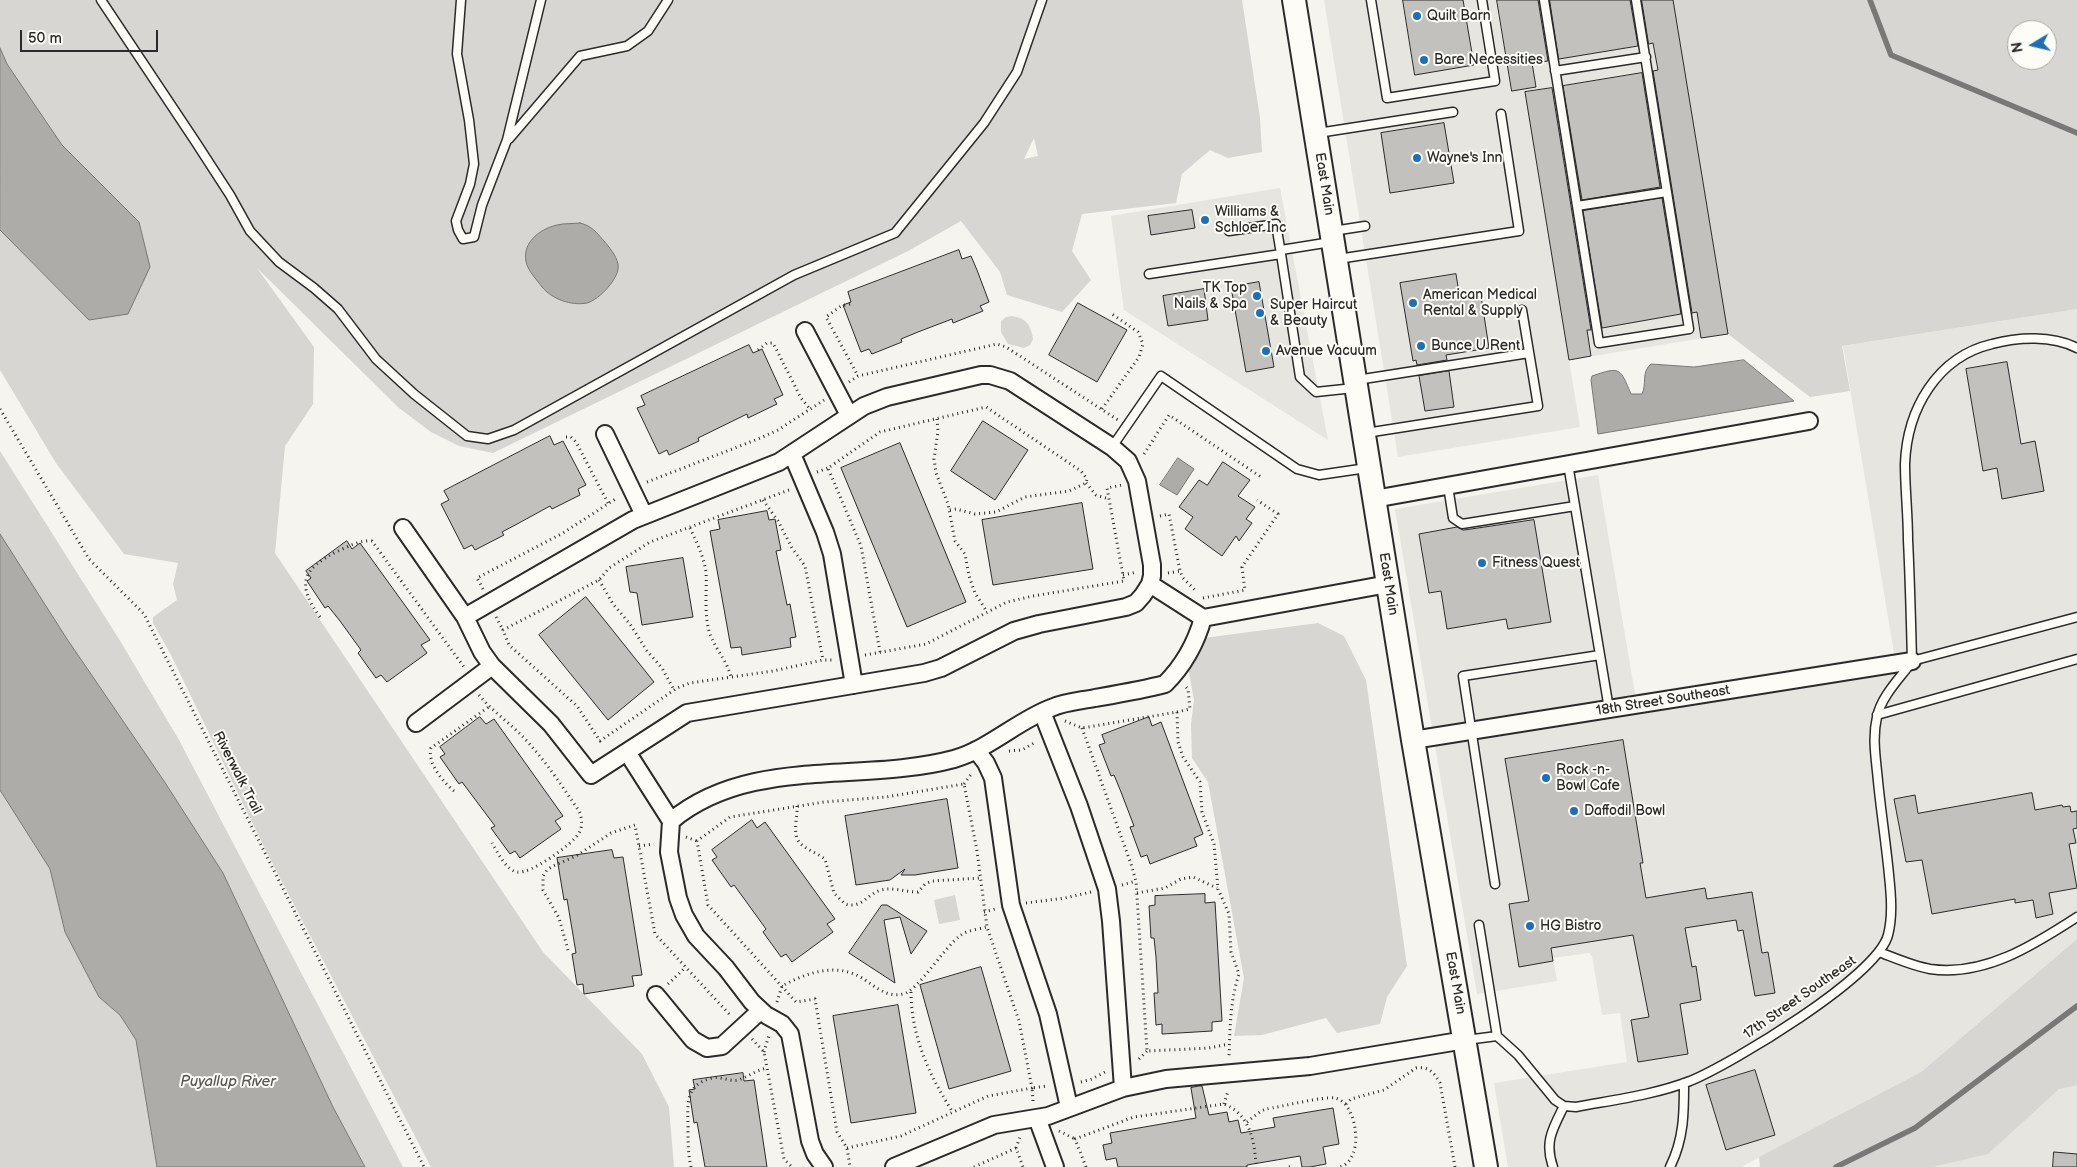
<!DOCTYPE html>
<html>
<head>
<meta charset="utf-8">
<style>
  body { margin:0 }
  #map { position:relative; width:2077px; height:1167px; overflow:hidden; background:#f5f4ef; font-family:"Balsamiq Sans",sans-serif }
  canvas { display:block }
  .north { position:absolute; left:2007px; top:20px; width:50px; height:50px; box-sizing:border-box; background:#fdfcf7; border:1px solid #a9a8a5; border-radius:50%; rotate:261deg; font-size:14px; font-weight:700; line-height:20px; text-align:center; color:#2b2b2b }
  .north::after { content:''; display:block; margin:auto; width:18px; height:22px; background:#1f6fb2; clip-path:polygon(50% 0,100% 100%,50% 72%,0 100%) }
  .scale { position:absolute; left:20px; top:30px; width:138px; height:22px; box-sizing:border-box; border:2px solid #2b2b2b; border-top:0; padding-left:6px; font-size:15px; line-height:18px; white-space:nowrap; color:#2b2b2b; -webkit-text-stroke:4px #fdfcf7; paint-order:stroke }
</style>
</head>
<body>
<div id="map">
<canvas width="2077" height="1167"></canvas>
<div class="north">N</div>
<div class="scale">50 m</div>
</div>
<script>
const context = document.querySelector('canvas').getContext('2d');
context.lineJoin = 'round';
function paint(path, color) {
  context.fillStyle = color;
  context.fill(path, 'evenodd');
}
function strokePath(path, color, width, dash) {
  context.strokeStyle = color;
  context.lineWidth = width;
  context.lineCap = dash ? 'butt' : 'round';
  context.setLineDash(dash || []);
  context.stroke(path);
}
function drawText(font, color, halo, rows, align = 'center') {
  context.font = font + ' "Balsamiq Sans",sans-serif';
  context.lineWidth = 4;
  context.setLineDash([]);
  context.textBaseline = 'middle';
  context.strokeStyle = halo;
  context.fillStyle = color;
  for (const [text, x, y, turn = 0] of rows) {
    context.save();
    context.translate(x, y);
    context.rotate((+turn || 0) * Math.PI / 180);
    context.textAlign = isNaN(turn) ? turn : align;
    if (halo) context.strokeText(text, 0, 0);
    context.fillText(text, 0, 0);
    context.restore();
  }
}
paint(new Path2D(`
  M1324,0H1673L1728,334L1569,360L1580,427L1398,457Z
  M1280,188L1328,440L1124,310L1111,216Z
  M2077,309V939L1921,1072L1741,1167H1508L1494,1083L1627,1062L1620,1013L1602,1015L1592,956L1589,953L1553,958L1557,981L1477,994L1395,509L1598,475L1635,694L1894,653L1843,346Z
  M2077,1043V1167H1895Z`), '#e6e5e0');
paint(new Path2D(`
  M0,0H1242L1260,118L1262,152L1228,158L1210,150L1182,174L1176,203L1082,214L1072,251L1091,280L1062,312L1007,295L1000,272L961,221L908,251L493,453L459,446L431,432L399,408L257,268L314,347L313,404L285,446L275,553L543,952L642,1054L669,1107L674,1167H431L267,853L171,655L153,623V617L177,600L173,584L178,563L124,554L56,463L0,370V230L89,320L139,222L62,145L7,64L0,48ZM1034,138L1038,156L1024,159Z
  M1673,0H2077V309L1842,346L1850,391L1810,397L1728,334ZM2017,30H2047V60H2017Z
  M1012,316C1026,318 1031,325 1033,339L1030,345L1024,348L1008,344L1001,332V321L1006,317Z
  M0,451L119,639L179,740L403,1167H365L333,1107L223,873L164,781L67,639L0,534Z
  M1318,623L1344,636L1366,680L1407,966L1387,997L1380,1024L1337,1033L1326,1018L1262,1035L1234,1036L1244,978L1208,782L1192,758L1191,725L1194,700L1188,667L1204,638Z
  M0,790L50,869L65,932L99,997L120,1015L136,1040L157,1167H0Z
  M955,895L960,920L939,924L934,900Z
  M2077,939V1085L2059,1089L1988,1154L1932,1167H1760L1759,1157L1921,1072Z`), '#d7d6d2');
const water = new Path2D(`
  M0,48L7,64L62,145L139,222L150,267L128,314L89,320L0,230Z
  M580,223C592,226 596,232 604,241C609,247 616,255 618,264C621,277 599,300 587,303C571,306 552,299 542,287C537,280 530,273 527,265C520,244 539,229 557,225C565,223 573,224 580,223Z
  M1744,360L1794,401L1598,434L1591,380L1592,376C1621,366 1620,368 1631,394H1642C1647,384 1641,372 1651,364L1694,367Z
  M1178,458L1194,469L1177,495L1160,485Z
  M0,534L67,639L164,781L223,873L333,1107L365,1167H157L136,1040L120,1015L99,997L65,932L50,869L0,790Z`);
paint(water, '#adaca9');
strokePath(water, '#797877', 1);
strokePath(new Path2D(`
  M1870,0L1891,55L2077,133
  M1836,1167L1915,1128L2077,1006`), '#797877', 5.5);
const building = new Path2D(`
  M1403,0H1463L1474,65L1415,75Z
  M1497,0H1538L1548,61L1532,63L1536,87L1512,91Z
  M1550,0H1630L1638,46L1559,59Z
  M1642,0H1673L1728,334L1701,338L1697,312L1692,313L1653,71L1658,70L1653,43L1649,44Z
  M1642,73L1660,187L1582,200L1563,86Z
  M1552,88L1591,330H1587L1591,356L1569,360L1525,92Z
  M1444,123L1454,183L1390,193L1381,133Z
  M1662,198L1681,314L1602,328L1583,211Z
  M1192,210L1195,228L1151,235L1148,216Z
  M959,250L962,259L971,256L977,270L989,302L980,306L983,311L953,323L952,319L918,332L901,339L902,342L872,354L869,349L861,352L843,305L851,302L848,292Z
  M1456,274L1460,299L1481,296L1489,348L1446,355L1447,360L1417,365L1416,360L1413,361L1400,283Z
  M1259,282L1274,367L1246,372L1231,287Z
  M1204,289L1208,320L1168,326L1163,296Z
  M1078,303L1127,330L1097,382L1049,355Z
  M749,345L753,353L762,349L783,395L774,399L777,404L748,418L747,414L698,438L699,441L669,455L667,450L659,454L637,408L645,405L641,396Z
  M2007,362L2021,444L2035,441L2044,491L2002,499L1997,468L1983,471L1966,369Z
  M1449,371L1454,407L1425,411L1419,376Z
  M983,421L1028,450L995,500L951,471Z
  M550,436L554,445L563,441L586,485L578,489L580,495L552,509L550,506L519,523L502,532L504,535L475,550L472,545L464,549L441,504L449,500L444,491Z
  M900,443L966,602L907,627L841,468Z
  M1223,462L1250,480L1238,496L1255,507L1246,519L1252,523L1239,541L1236,536L1222,556L1185,529L1193,517L1179,507L1199,480L1207,485Z
  M1082,503L1093,569L993,585L982,520Z
  M767,511L769,520L775,519L781,550L776,551L787,605L790,604L796,637L790,638L791,647L742,655L741,647L731,648L710,531L720,529L718,520Z
  M1534,520L1551,622L1508,629L1506,619L1447,629L1441,591L1429,593L1419,534L1457,527L1463,530Z
  M347,541L352,549L360,543L430,640L421,645L427,653L387,682L381,675L376,678L358,653L361,650L340,621L328,606L325,608L307,581L311,578L306,571Z
  M683,558L693,617L642,625L637,593L630,592L626,567Z
  M586,597L654,682L608,720L539,635Z
  M480,717L486,724L494,719L563,816L555,821L561,829L520,858L515,851L510,854L491,828L495,826L462,782L459,784L440,757L445,754L440,747Z
  M1149,717L1152,726L1161,722L1203,834L1194,838L1197,846L1150,864L1147,855L1141,857L1130,827L1134,826L1121,792L1114,775L1111,776L1099,745L1105,743L1102,735Z
  M1623,740L1643,863H1640L1646,898L1705,888L1707,899L1752,892L1762,953L1768,952L1775,993L1755,996L1743,930L1738,931L1736,920L1685,928L1692,967L1696,966L1701,1000L1680,1004L1688,1054L1638,1062L1631,1020L1649,1017L1633,935L1551,948L1553,961L1519,967L1509,904L1529,901L1505,759Z
  M2032,793L2035,810L2062,805L2063,807L2070,806L2071,812L2077,811V828L2073,829L2076,843L2069,844L2077,888L2049,893L2053,914L2036,918L2033,900L2015,903V899L1932,914L1922,860L1906,862L1894,799L1915,795L1918,813Z
  M947,799L958,868L915,875H901L905,869L890,880L856,885L845,816Z
  M752,820L757,828L765,822L835,919L827,924L833,932L792,962L786,954L781,957L763,932L766,929L745,900L734,885L731,887L712,860L717,857L712,850Z
  M612,850L614,858L623,857L642,975L632,976L634,986L584,994L583,984L577,985L572,954L576,953L567,899L564,900L557,858Z
  M1205,894V903L1215,902L1222,1021L1212,1022V1031L1162,1034V1024L1156,1025L1154,993H1158L1156,957L1154,938H1151L1149,906L1155,905V896Z
  M882,905H887L927,931L911,954L900,917L884,920L895,983L849,953Z
  M981,967L1011,1071L949,1089L920,985Z
  M898,1005L916,1113L851,1123L833,1016Z
  M1755,1070L1775,1135L1726,1150L1706,1085Z
  M743,1073L744,1081L754,1080L767,1167H705L697,1122L694,1123L689,1090L695,1089L693,1080Z
  M1199,1086H1202L1209,1115L1227,1112L1229,1122L1238,1120L1241,1133L1275,1127L1273,1118L1333,1108L1339,1144L1323,1147L1326,1164L1310,1167H1302L1300,1156L1247,1165V1167H1118L1116,1158L1106,1160L1103,1145L1112,1143L1110,1133L1196,1118L1191,1088Z
  M2054,1152L2077,1154V1167H2053Z`);
paint(building, '#c2c1be');
strokePath(building, '#2b2b2b', 1);
const service = new Path2D(`
  M101,0L195,141L230,195L250,231L279,262L314,288L338,309L376,359L414,394L467,436L488,439L514,430L794,275L895,233L984,123L1017,72L1042,0
  M461,0L457,54L469,120L474,164L470,184L456,221L458,230L463,239L474,237L482,205L507,140L541,0
  M1371,0L1387,98L1495,81L1482,0
  M1544,0L1599,343L1689,329L1636,0
  M1555,71L1646,57
  M1318,133L1453,112
  M509,139L580,56L627,46L648,31L668,0
  M1577,206L1667,192
  M1229,231L1276,224L1281,254
  M1333,231L1365,226
  M1281,250L1331,242
  M1338,259L1519,231L1501,114
  M1149,274L1281,254L1300,377L1316,392L1354,388
  M1357,380L1529,353
  M1366,433L1538,406L1522,310
  M1112,447L1161,376L1297,469L1319,475L1367,468
  M1568,464L1600,655
  M1448,486L1453,518L1462,524L1575,506
  M1912,661C1911,621 1910,580 1908,540C1908,515 1905,489 1905,464C1907,409 1937,357 1992,344C2018,337 2052,335 2077,348
  M1912,661L2077,617
  M1877,715L2077,659
  M1495,884L1463,676L1600,655L1609,709
  M1479,925L1497,1036
  M1879,952C1895,958 1913,966 1930,969C1984,977 2034,945 2077,917
  M1466,1040L1497,1036L1518,1055L1555,1100L1564,1106L1576,1107C1613,1100 1654,1095 1690,1081C1731,1064 1877,977 1888,935C1893,916 1891,894 1889,875C1886,843 1881,812 1878,781C1876,759 1872,738 1877,717C1881,697 1899,679 1911,663
  M1553,1167C1544,1142 1553,1128 1564,1106
  M1670,1167C1684,1139 1684,1113 1684,1083`);
const minor = new Path2D(`
  M805,331L849,415
  M981,375H990L1010,381L1112,447L1128,461L1137,481L1152,565V576L1150,584L1143,595L1136,603L1126,607L1039,624L1014,631L941,668L924,673L687,713L591,775L551,724L492,666L482,652L465,617L633,520L779,462L864,406L887,397Z
  M605,434L644,515
  M792,454L825,532L832,554L854,685
  M1374,499L1809,421
  M403,528L465,617
  M1150,584L1203,618L1388,584
  M1042,712L1079,806L1107,889L1111,921L1123,1088
  M416,723L492,666
  M1413,740L1912,661
  M976,750L986,763L993,778L1011,905L1048,1014L1069,1107
  M627,752L671,821L669,852L678,898L684,915L696,936L726,968L752,1002L766,1015L782,1024L790,1034L810,1141L815,1154L824,1167
  M671,821C750,755 861,784 954,759C989,749 1017,721 1051,708C1064,702 1080,701 1095,698C1118,694 1142,690 1165,684C1184,665 1196,643 1203,618
  M656,995L693,1040L707,1048L722,1046L760,1011
  M1037,1118L1055,1167
  M894,1167L994,1125L1048,1116L1123,1088L1166,1079L1310,1066L1465,1040`);
const secondary = new Path2D(`
  M1294,0L1413,740L1486,1167`);
strokePath(service, '#2b2b2b', 11);
strokePath(minor, '#2b2b2b', 20);
strokePath(secondary, '#2b2b2b', 26);
strokePath(new Path2D(`
  M850,304L841,306L826,317L858,376
  M758,350L767,343H773L801,398L810,409
  M849,382L858,376L997,344L1006,347L1118,420
  M0,409L89,559L144,614L424,1167
  M1102,409L1139,357L1143,344L1138,332L1112,314
  M937,419L938,431L934,459L936,473L948,504L955,541L965,554L969,576L975,593L987,612
  M566,437H571L576,442L608,503
  M1144,454L1169,415L1261,477
  M817,472L828,468
  M647,482L758,439L778,430L824,400
  M1086,483L1096,495L1109,499
  M789,490L650,542L609,568L599,580L503,630L509,645L577,706L600,741L677,688L690,683L773,671L823,660H834
  M763,500L778,521L792,548L805,566L823,660
  M1160,516L1169,514L1180,571L1183,578L1197,592
  M690,528C696,541 704,557 706,572C707,592 704,612 709,631C714,648 727,660 731,677
  M1168,573L1180,571
  M1123,575L1137,572
  M599,580L613,604L630,624L647,651L662,668L674,690
  M483,589L477,578L563,533L617,498
  M1203,598L1245,590L1242,567L1278,514L1257,500
  M320,617C296,584 302,569 338,551C349,546 360,540 372,541L464,667
  M496,617L503,630
  M880,652L861,546L828,468L880,432L986,407L1081,471L1087,479L1086,483L1069,491L1025,497L996,512L975,514L956,509L949,510
  M865,655L926,644L1007,602L1033,596L1124,581L1107,488L1122,485
  M479,695C492,711 510,723 524,738C545,760 562,786 579,811C582,818 583,826 579,833C573,844 530,875 517,872C506,870 498,853 492,843
  M1177,712L1190,709L1188,689L1185,686
  M1065,721L1082,728L1177,712L1178,742L1183,757L1200,782L1202,812L1214,844L1218,889L1229,914L1231,952L1239,974C1230,1001 1230,1029 1229,1057
  M1082,728L1131,864L1136,881L1147,1051L1209,1048L1229,1044
  M1009,751L1022,750L1036,742
  M964,784L972,773
  M454,791C443,782 427,763 431,748L490,706
  M797,806C798,818 791,834 801,844C807,850 817,853 825,859L834,893L845,904C862,909 867,894 881,890C894,887 905,892 918,892L925,884L932,881L980,878
  M686,837L697,841
  M639,846L654,844
  M1122,885L1136,881
  M1137,893L1165,888L1181,879L1193,877L1217,888
  M1026,903L1065,898L1091,892
  M984,912L995,909
  M568,950L559,918L543,890V876L547,870L553,866L576,856L611,833L635,825L655,934L731,1016
  M668,984L686,967
  M911,992C911,1035 929,1075 952,1111
  M777,1002L782,986C806,973 836,962 862,978C875,986 886,998 903,994C918,991 944,947 961,935C968,930 979,929 987,927
  M752,1039L764,1052L784,1159L792,1167
  M764,1052L769,1035
  M1139,1059L1147,1051
  M1081,1082L1092,1079L1105,1072
  M1033,1101L1032,1088L1047,1086
  M1224,1104L1228,1091
  M1346,1104L1351,1099L1384,1090L1416,1068C1429,1066 1434,1073 1440,1083L1455,1167
  M1247,1122L1261,1111L1266,1109C1280,1107 1324,1096 1335,1098C1358,1103 1365,1160 1340,1167
  M1059,1131L1075,1139
  M847,1148L901,1136L988,1096L1032,1088L1019,1021L987,927L977,851L964,784L886,797L824,802L730,817L697,841L708,905L796,1002L815,999L837,1132L847,1148L850,1167
  M1016,1148L1020,1137
  M691,1167C688,1154 688,1142 688,1128C688,1105 684,1085 712,1078C721,1076 730,1082 738,1080C748,1077 756,1070 767,1068
  M974,1167L1016,1148L1023,1167
  M1086,1167L1075,1139L1134,1117L1224,1104C1250,1114 1255,1142 1256,1167
  M1289,1167L1293,1166`), '#2b2b2b', 3, [1, 4]);
strokePath(service, '#fdfcf7', 8);
strokePath(minor, '#fdfcf7', 16);
strokePath(secondary, '#fdfcf7', 22);
for (const [x, y, r, color] of [
  [1417,16,5,"#1f6fb2"],
  [1424,60,5,"#1f6fb2"],
  [1417,158,5,"#1f6fb2"],
  [1205,220,5,"#1f6fb2"],
  [1257,296,5,"#1f6fb2"],
  [1413,303,5,"#1f6fb2"],
  [1260,313,5,"#1f6fb2"],
  [1421,346,5,"#1f6fb2"],
  [1266,351,5,"#1f6fb2"],
  [1482,563,5,"#1f6fb2"],
  [1546,778,5,"#1f6fb2"],
  [1574,811,5,"#1f6fb2"],
  [1530,926,5,"#1f6fb2"]
]) {
  const dot = new Path2D();
  dot.arc(x, y, r, 0, 2 * Math.PI);
  context.fillStyle = color;
  context.fill(dot);
  strokePath(dot, '#fdfcf7', 2);
}
drawText('14px', '#2b2b2b', '#fdfcf7', [
  ["Quilt Barn",1427,16],
  ["Bare Necessities",1434,60],
  ["Wayne's Inn",1427,158],
  ["Williams &",1215,212],
  ["Schloer Inc",1215,228],
  ["TK Top",1247,288,"right"],
  ["Nails & Spa",1247,304,"right"],
  ["American Medical",1423,295],
  ["Rental & Supply",1423,311],
  ["Super Haircut",1270,305],
  ["& Beauty",1270,321],
  ["Bunce U Rent",1431,346],
  ["Avenue Vacuum",1276,351],
  ["Fitness Quest",1492,563],
  ["Rock -n-",1556,770],
  ["Bowl Cafe",1556,786],
  ["Daffodil Bowl",1584,811],
  ["HG Bistro",1540,926]
], 'left');
drawText('14px', '#2b2b2b', '#fdfcf7', [
  ["East Main",1324,184,81],
  ["East Main",1388,584,81],
  ["18th Street Southeast",1663,701,-9],
  ["Riverwalk Trail",237,773,63],
  ["East Main",1455,983,80],
  ["17th Street Southeast",1800,998,-35]
]);
drawText('italic 15px', '#585857', '#fdfcf7', [
  ["Puyallup River",228,1082]
]);
</script>
</body>
</html>
